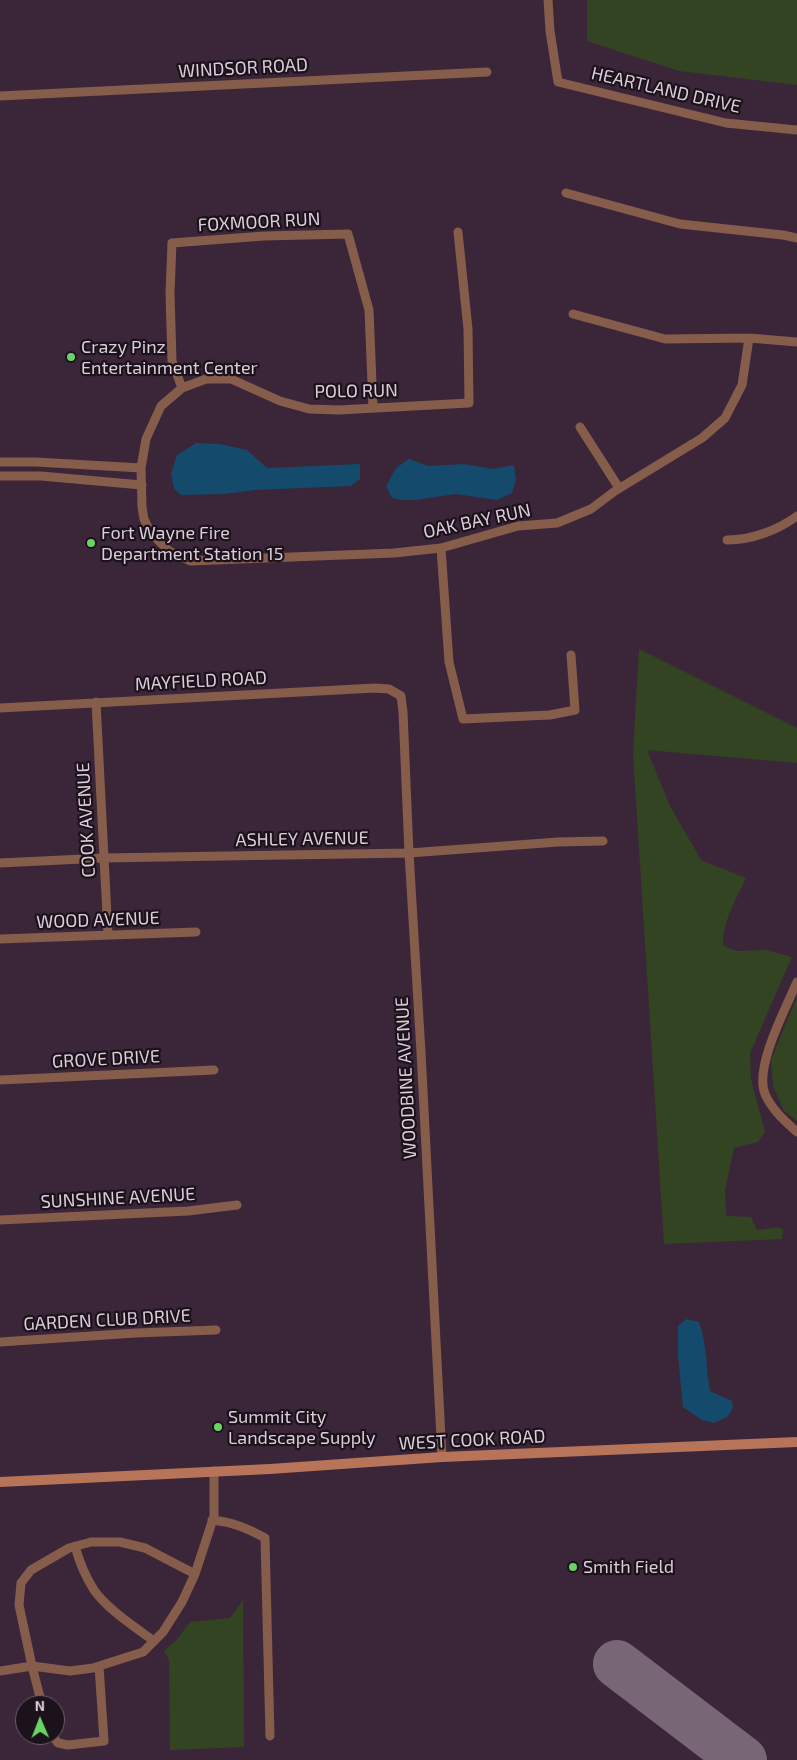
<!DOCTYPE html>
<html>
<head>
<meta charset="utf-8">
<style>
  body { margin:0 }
  #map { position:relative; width:797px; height:1760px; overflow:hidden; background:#3b2539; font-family:"Exo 2",sans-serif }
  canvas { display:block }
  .north { position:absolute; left:15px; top:1695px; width:50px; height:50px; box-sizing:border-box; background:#1c121b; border:1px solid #685d67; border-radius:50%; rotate:359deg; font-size:14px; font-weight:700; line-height:20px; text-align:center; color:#dbcdd9 }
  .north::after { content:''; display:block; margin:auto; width:18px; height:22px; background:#6ad363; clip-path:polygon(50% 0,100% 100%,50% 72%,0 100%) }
</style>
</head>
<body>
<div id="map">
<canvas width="797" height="1760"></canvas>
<div class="north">N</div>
</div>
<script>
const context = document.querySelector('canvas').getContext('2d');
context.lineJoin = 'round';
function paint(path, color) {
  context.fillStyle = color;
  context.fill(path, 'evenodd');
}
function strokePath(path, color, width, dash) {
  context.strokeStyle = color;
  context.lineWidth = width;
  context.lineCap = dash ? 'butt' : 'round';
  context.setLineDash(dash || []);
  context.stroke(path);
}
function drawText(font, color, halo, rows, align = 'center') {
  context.font = font + ' "Exo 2",sans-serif';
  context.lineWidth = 4.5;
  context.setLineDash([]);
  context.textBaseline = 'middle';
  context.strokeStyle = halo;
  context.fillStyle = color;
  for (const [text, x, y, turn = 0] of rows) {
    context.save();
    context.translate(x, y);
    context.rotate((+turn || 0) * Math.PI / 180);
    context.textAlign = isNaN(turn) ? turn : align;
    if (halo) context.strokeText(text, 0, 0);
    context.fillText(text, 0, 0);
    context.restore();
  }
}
paint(new Path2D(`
  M587,0H797V85L679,71L587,41Z
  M639,649L797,728V763L647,750L670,806L701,860L746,878C736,900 722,922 723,946L737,951L766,950L792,957L750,1053L751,1079L765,1132L758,1142L734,1148L725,1191L726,1216L751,1217L757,1230L779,1227L783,1230L782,1239L664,1244L633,754Z
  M797,997V1121L784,1111L773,1086L771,1060Z
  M243,1600L244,1747L170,1750L169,1660L164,1651L178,1638L190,1622L230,1618Z`), '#334423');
paint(new Path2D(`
  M196,443L220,444L247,450L267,468L360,464V479L351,486L255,490L225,494L181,495L174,489L171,474L177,455Z
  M409,459L428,466L464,464L493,469L514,465L516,479L512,493L497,500L455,494L416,500H402L392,498L386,486L396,468Z
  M686,1319L699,1322C707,1344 706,1368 710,1391L732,1401L733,1408L727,1417L714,1423L702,1420L683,1407L678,1356V1326Z`), '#144a6b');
strokePath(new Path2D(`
  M617,1664L743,1760`), '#786676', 48);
strokePath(new Path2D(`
  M548,0L550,31L558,82L726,123L797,130
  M0,96L487,72
  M566,193L680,224L783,235L797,238
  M458,232L468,329L469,403L339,410L309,409L280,401L231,379H206L182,388L161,406L146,439L141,468L142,507L144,519L150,532L169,551L190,561L394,553L441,548L518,526L557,523L591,509L615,491L702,438L725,418L742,385L749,338
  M573,314L665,339L749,338L797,342
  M182,388L172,361L170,293L172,243L264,236L348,234L369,310L373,408
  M580,427L619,488
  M0,462H36L141,468
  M0,476H41L142,485
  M727,540C752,540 778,530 797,516
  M441,548L449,662L463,719L550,715L575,710L571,655
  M96,702L108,935
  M0,708L375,688L389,689L401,696L403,712L409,853L421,1052L442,1457
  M0,863L103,858L409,853L558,842L603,841
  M0,939L196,932
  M797,982C786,1008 754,1067 765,1094C772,1110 785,1121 797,1132
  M0,1080L214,1070
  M0,1220L188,1211L237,1205
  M0,1342L136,1333L216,1330
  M212,1520C232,1522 247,1528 265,1538L270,1736
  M75,1546C79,1561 85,1576 94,1590C106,1608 136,1628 154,1641
  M0,1671L32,1666L70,1671L93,1668L143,1652L163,1632L182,1602L195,1574L214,1516V1471
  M42,1705L32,1666L19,1605L21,1583L31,1570L69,1548L91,1542H120L145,1548L195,1574
  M52,1735L58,1743L68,1745L104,1741L99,1666`), '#865c4a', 9);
strokePath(new Path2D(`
  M0,1482L270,1469L442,1457L797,1442`), '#b77458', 10);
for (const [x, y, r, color] of [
  [71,357,5,"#6ad363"],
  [91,543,5,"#6ad363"],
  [218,1427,5,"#6ad363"],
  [573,1567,5,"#6ad363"]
]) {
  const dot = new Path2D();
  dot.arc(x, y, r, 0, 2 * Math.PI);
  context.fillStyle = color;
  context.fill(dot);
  strokePath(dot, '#1c121b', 2);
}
drawText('18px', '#dbcdd9', '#1c121b', [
  ["WINDSOR ROAD",243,68,-3],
  ["HEARTLAND DRIVE",666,90,13],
  ["FOXMOOR RUN",259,222,-3],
  ["POLO RUN",356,391,-1],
  ["OAK BAY RUN",477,521,-12],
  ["MAYFIELD ROAD",201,681,-3],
  ["COOK AVENUE",86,820,-93],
  ["ASHLEY AVENUE",302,839,-1],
  ["WOOD AVENUE",98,920,-2],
  ["GROVE DRIVE",106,1059,-3],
  ["WOODBINE AVENUE",406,1078,-93],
  ["SUNSHINE AVENUE",118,1198,-3],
  ["GARDEN CLUB DRIVE",107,1320,-3],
  ["WEST COOK ROAD",472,1440,-3]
]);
drawText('18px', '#dbcdd9', '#1c121b', [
  ["Crazy Pinz",81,347],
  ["Entertainment Center",81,368],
  ["Fort Wayne Fire",101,533],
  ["Department Station 15",101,554],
  ["Summit City",228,1417],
  ["Landscape Supply",228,1438],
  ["Smith Field",583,1567]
], 'left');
</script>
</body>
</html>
